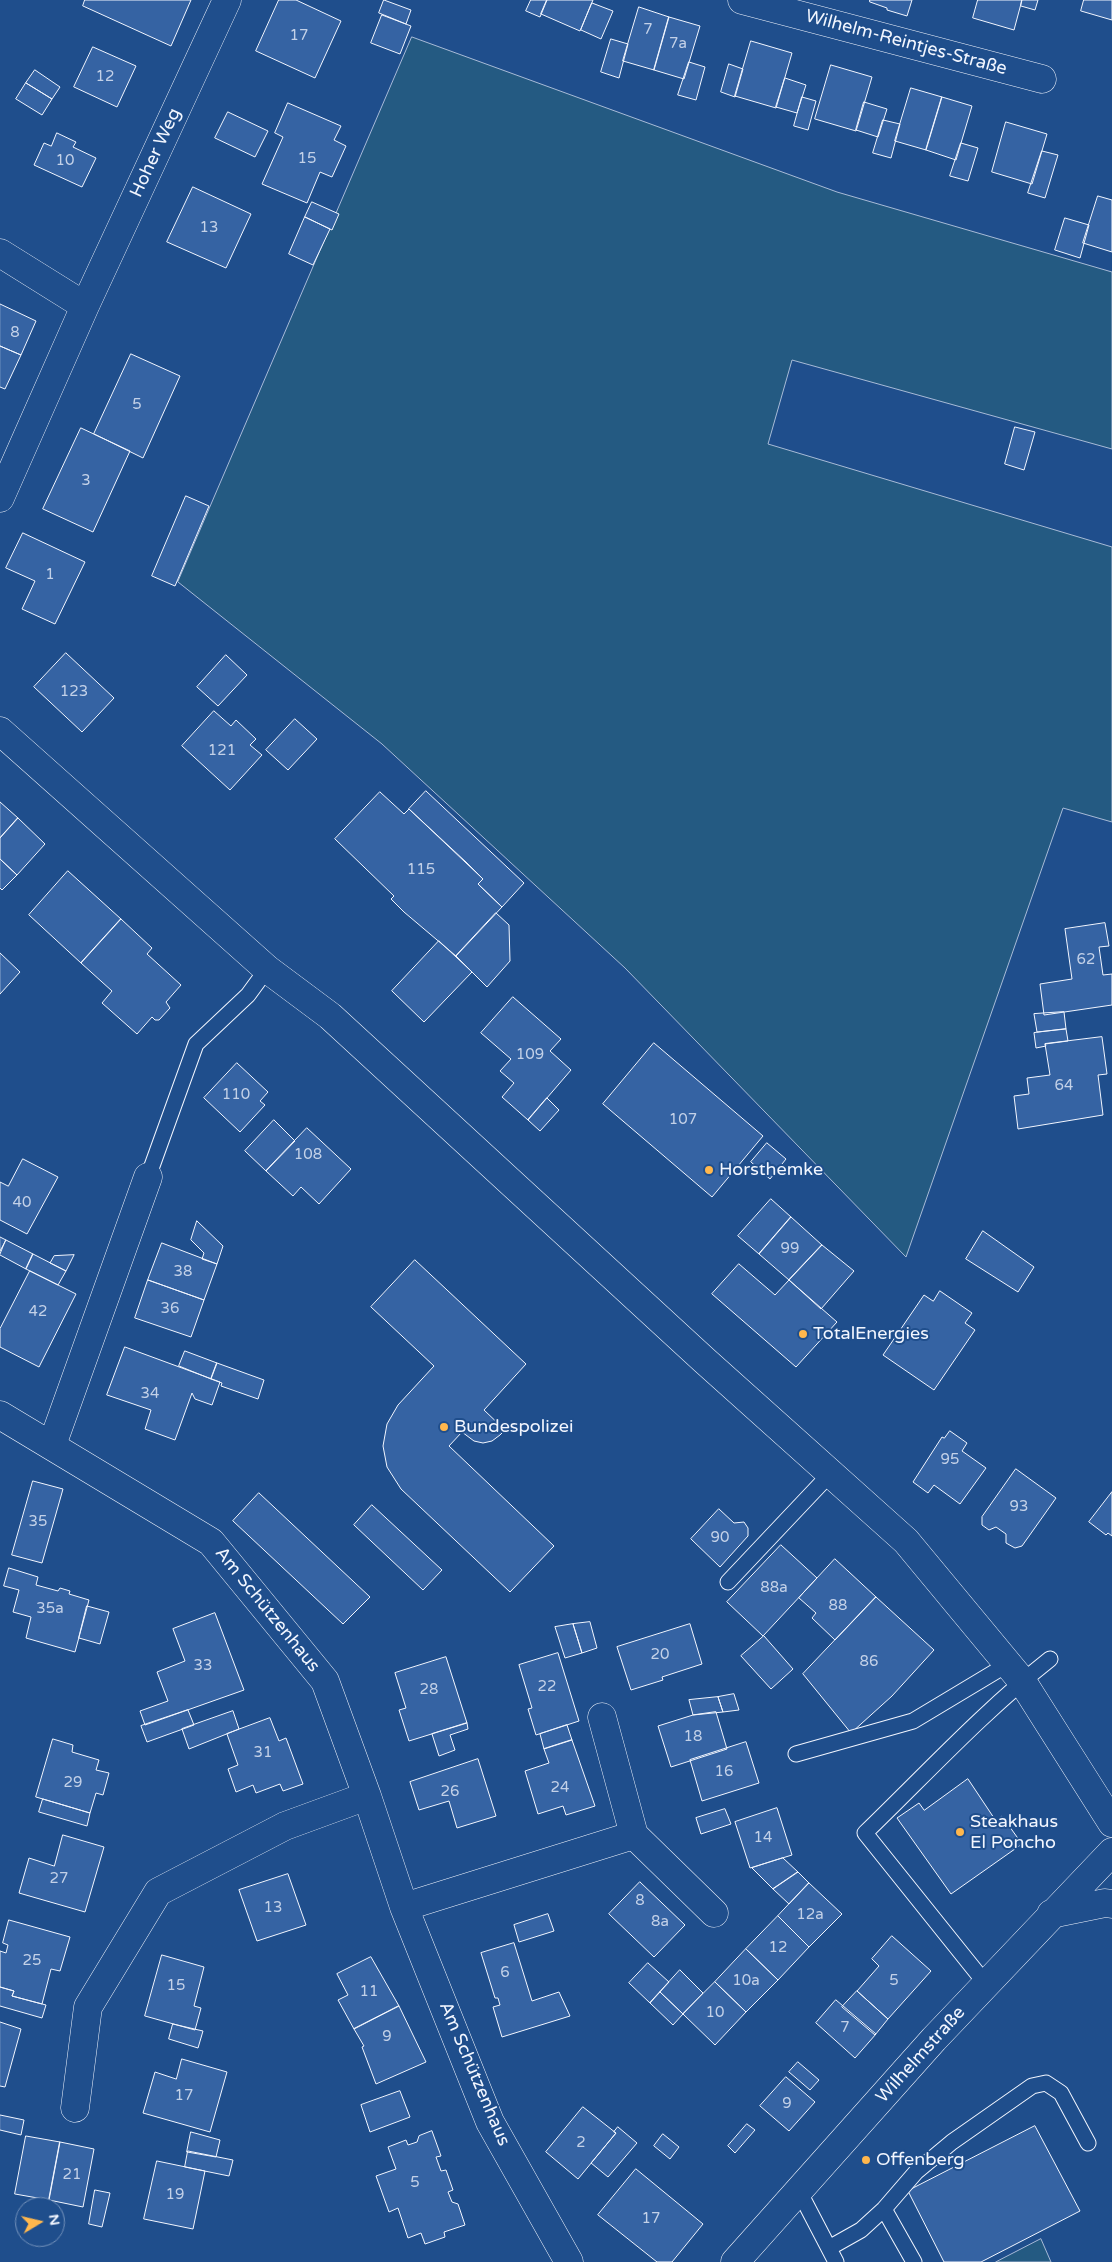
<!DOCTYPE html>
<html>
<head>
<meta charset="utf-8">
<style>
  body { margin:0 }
  #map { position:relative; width:1112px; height:2262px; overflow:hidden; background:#1f4e8c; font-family:"Varela Round",sans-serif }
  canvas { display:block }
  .north { position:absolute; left:15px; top:2197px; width:50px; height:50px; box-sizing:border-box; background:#1f4e8c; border:1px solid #7391ba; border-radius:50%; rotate:81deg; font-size:14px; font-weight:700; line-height:20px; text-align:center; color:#f2f6ff }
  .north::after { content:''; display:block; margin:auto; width:18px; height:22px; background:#ffb74d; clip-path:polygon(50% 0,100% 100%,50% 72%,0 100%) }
</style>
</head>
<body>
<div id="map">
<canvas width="1112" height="2262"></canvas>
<div class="north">N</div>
</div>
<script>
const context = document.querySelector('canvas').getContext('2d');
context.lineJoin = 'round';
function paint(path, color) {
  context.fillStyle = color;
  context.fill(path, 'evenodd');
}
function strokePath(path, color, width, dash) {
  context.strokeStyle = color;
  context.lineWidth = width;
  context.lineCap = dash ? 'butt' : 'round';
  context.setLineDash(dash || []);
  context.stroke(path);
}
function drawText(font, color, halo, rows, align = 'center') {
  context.font = font + ' "Varela Round",sans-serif';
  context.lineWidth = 4;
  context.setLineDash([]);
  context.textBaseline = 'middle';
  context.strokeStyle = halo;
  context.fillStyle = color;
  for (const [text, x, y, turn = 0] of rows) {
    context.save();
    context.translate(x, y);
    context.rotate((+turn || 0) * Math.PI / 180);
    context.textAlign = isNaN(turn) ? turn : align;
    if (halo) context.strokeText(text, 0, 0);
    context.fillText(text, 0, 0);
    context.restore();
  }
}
const green = new Path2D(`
  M412,37L837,192L1112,272V449L792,360L768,444L1112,547V822L1063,808L906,1257L625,968L382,744L178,582Z
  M1041,2239L1051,2262H996Z`);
paint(green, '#245a82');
strokePath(green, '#a8bbd7', 1);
const building = new Path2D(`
  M85,0H191L171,46L83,6Z
  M279,0H296L341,21L315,78L256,51Z
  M384,0L411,10L406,24L379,13Z
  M531,0H547L540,17L526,11Z
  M547,0H593L580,31L541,14Z
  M870,0H912L907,16L887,10V8L870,2Z
  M978,0H1022L1014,30L973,18Z
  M1022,0H1038L1035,10L1021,6Z
  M1084,0H1112V20L1081,11Z
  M592,3L613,11L601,39L581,30Z
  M639,7L669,17L654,70L623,61Z
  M382,15L411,26L400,54L371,43Z
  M669,17L700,26L684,79L654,70Z
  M611,39L628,44L619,78L601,72Z
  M751,41L792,53L776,108L735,96Z
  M93,47L136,66L117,107L74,87Z
  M689,62L705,67L696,100L678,95Z
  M729,64L743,69L735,97L721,92Z
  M831,65L872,77L856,131L815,119Z
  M35,70L60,87L52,99L26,83Z
  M785,78L806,85L797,113L776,107Z
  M26,83L52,99L42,115L16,99Z
  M911,88L942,97L926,150L895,141Z
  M802,97L816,101L808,130L794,126Z
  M942,97L972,106L956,160L926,150Z
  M864,102L887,109L878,137L856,130Z
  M288,103L341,126L334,140L346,146L332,177L320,172L307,203L262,184L283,137L275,133Z
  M228,112L268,131L255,157L215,138Z
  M883,120L900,124L891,158L873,153Z
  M1006,122L1047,134L1032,184L992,172Z
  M57,133L76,142L73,147L96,158L82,187L34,165L44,143L51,146Z
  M961,143L978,148L968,181L950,176Z
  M1042,151L1058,155L1045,198L1028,193Z
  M193,187L251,214L226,268L167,242Z
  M1098,196L1112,200V252L1083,243Z
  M312,202L339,214L332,230L305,217Z
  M305,217L330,229L313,265L289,254Z
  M1065,218L1089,225L1080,258L1055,250Z
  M0,304L36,321L21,355L0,346Z
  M0,346L21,355L5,389L0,387Z
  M131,354L180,376L143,458L94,434Z
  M1015,427L1035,432L1024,470L1005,464Z
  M81,428L130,451L93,532L43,509Z
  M186,496L209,506L175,586L152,576Z
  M23,533L85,562L55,624L22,609L35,581L6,568Z
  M66,653L114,698L82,732L34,687Z
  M226,655L247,675L218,706L197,687Z
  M214,711L231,726L236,720L256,739L250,745L262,755L230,790L182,746Z
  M295,719L317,739L288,770L266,750Z
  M426,791L524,883L502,907L478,884L483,879L409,809Z
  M380,792L404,814L409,809L466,862L483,879L478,884L502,907L456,956L404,912L391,899L394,896L335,839Z
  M0,802L18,818L0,838Z
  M18,818L45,844L17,875L0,859V838Z
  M0,859L17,875L2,890L0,888Z
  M68,871L121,919L81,963L29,915Z
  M496,913L509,925L510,961L487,987L456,956Z
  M121,919L152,948L147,954L181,985L166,1002L170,1008L159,1020H155L152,1017L137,1034L102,1003L112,991L81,963Z
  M1105,923L1109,946L1099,947L1103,975L1112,974V1005L1044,1015L1040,984L1072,979L1065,929Z
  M439,941L472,972L424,1022L392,991Z
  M0,953L20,972L0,994Z
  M513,997L561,1039L550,1051L571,1070L528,1120L502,1097L514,1083L500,1071L511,1059L481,1033Z
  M1064,1012L1066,1029L1037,1032L1034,1014Z
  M1066,1029L1068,1041L1045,1044L1046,1046L1036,1048L1034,1033Z
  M1102,1037L1107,1074L1098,1075L1103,1115L1018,1129L1014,1096L1029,1094L1027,1078L1050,1075L1045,1044Z
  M654,1043L763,1136L712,1197L603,1104Z
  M237,1063L268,1092L260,1101L265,1105L240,1132L204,1098Z
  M547,1098L559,1110L540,1131L528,1120Z
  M274,1120L295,1141L266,1171L245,1151Z
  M307,1128L351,1169L319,1204L301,1187L293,1196L266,1171Z
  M767,1143L786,1159L770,1179L751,1162Z
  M23,1159L58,1177L27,1234L0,1220V1182L8,1186Z
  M771,1199L791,1217L759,1254L738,1236Z
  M791,1217L822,1245L789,1280L759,1254Z
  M197,1221L223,1246L217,1264L202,1259L204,1253L191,1240Z
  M983,1231L1034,1267L1018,1292L966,1259Z
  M0,1237L6,1240L0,1251Z
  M6,1240L33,1254L26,1269L0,1255Z
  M162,1243L217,1264L204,1300L148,1280Z
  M822,1245L854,1271L821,1309L789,1280Z
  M33,1254L66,1271L58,1285L26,1269Z
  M74,1255L66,1271L50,1263L54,1256Z
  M415,1260L526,1364L484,1410L505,1430L500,1435L492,1441L483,1443L474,1441L462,1432L449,1446L554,1546L510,1592L401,1489L387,1467L383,1446L387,1424L398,1405L434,1366L371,1307Z
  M739,1264L775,1295L789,1280L837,1322L796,1367L712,1294Z
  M30,1271L76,1294L39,1367L0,1347V1329Z
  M148,1280L204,1300L191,1337L135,1318Z
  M940,1291L972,1313L965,1323L975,1330L934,1390L883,1355L924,1295L933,1301Z
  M125,1347L220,1382L212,1405L195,1399L192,1393L175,1440L145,1429L151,1410L107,1395Z
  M185,1351L217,1363L211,1379L179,1366Z
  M217,1363L264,1380L258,1399L221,1386L222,1383L211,1379Z
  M950,1431L967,1443L962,1451L986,1468L960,1504L934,1485L928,1493L913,1482L942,1437L944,1438Z
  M1016,1469L1056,1498L1022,1546L1015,1548L1006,1543V1534L996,1527L989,1530L982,1525V1517Z
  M33,1481L63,1489L42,1563L12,1555Z
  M1112,1492V1536L1108,1533L1106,1535L1089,1522Z
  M259,1493L370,1597L343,1624L233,1521Z
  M372,1505L442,1570L423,1590L354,1525Z
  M719,1509L734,1523L744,1522L748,1528V1536L720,1567L691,1539Z
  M781,1545L817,1578L763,1636L727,1602Z
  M835,1559L876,1597L835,1640L812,1618L816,1613L799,1598Z
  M9,1568L38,1577L36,1585L58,1591L60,1588L70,1591L69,1594L89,1600L75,1652L26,1638L31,1617L13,1612L19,1590L4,1586Z
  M876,1597L934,1650L892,1696L851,1733L803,1674Z
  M87,1606L109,1612L100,1644L79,1638Z
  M215,1613L244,1690L145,1725L140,1711L168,1701L157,1672L185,1661L173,1629Z
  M590,1622L597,1648L582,1653L573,1624Z
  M573,1624L582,1653L565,1658L555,1627Z
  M690,1624L702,1664L662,1677L663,1680L631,1690L617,1647Z
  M764,1636L793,1669L771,1689L741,1656Z
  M558,1653L579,1721L536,1735L528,1709L532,1708L519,1665Z
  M446,1657L467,1723L409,1741L399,1710L406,1708L395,1673Z
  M734,1694L739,1710L723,1712L718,1697Z
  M718,1697L723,1712L693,1715L689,1700Z
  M188,1710L194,1725L147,1742L141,1726Z
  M233,1711L239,1729L189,1749L182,1729Z
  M716,1712L727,1749L671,1767L658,1726L693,1715Z
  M270,1718L279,1741L286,1738L303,1784L283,1791L280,1784L256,1793L253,1785L236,1792L228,1769L238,1765L227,1734Z
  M467,1723L468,1729L450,1735L455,1750L439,1756L432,1734Z
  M567,1725L572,1740L544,1749L540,1734Z
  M53,1739L73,1745L72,1752L99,1760L96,1770L109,1773L103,1795L96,1793L90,1813L36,1797Z
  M572,1740L595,1806L566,1815L563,1806L538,1814L525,1771L549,1763L544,1749Z
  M746,1742L759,1783L702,1801L690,1760Z
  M478,1759L496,1816L457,1828L449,1801L419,1810L410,1782Z
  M968,1779L996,1821L1002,1816L1022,1844L951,1894L897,1818L919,1803L924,1810Z
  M43,1799L90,1813L87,1826L39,1812Z
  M777,1808L792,1855L750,1868L735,1822Z
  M725,1809L731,1824L701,1834L696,1818Z
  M63,1835L104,1847L85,1912L19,1893L29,1858L54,1866Z
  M783,1858L798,1872L773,1889L752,1868Z
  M798,1872L809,1883L789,1904L773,1889Z
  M288,1874L306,1925L257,1941L239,1890Z
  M640,1882L685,1925L654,1957L609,1914Z
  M809,1883L842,1914L809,1947L778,1916Z
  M548,1914L554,1931L519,1942L514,1925Z
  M778,1916L809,1947L778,1980L746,1949Z
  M9,1920L70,1937L60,1971L51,1969L42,2004L12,1996L14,1991L0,1987V1951L6,1953L8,1945L3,1943Z
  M892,1936L931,1971L888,2019L857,1991L879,1966L872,1959Z
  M514,1943L532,2001L559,1992L570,2016L502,2037L493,2007L500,2005L498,1998H495L481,1953Z
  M746,1949L778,1980L746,2012L715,1982Z
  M162,1955L204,1967L194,2006L201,2008L195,2030L145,2016Z
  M371,1957L399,2006L354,2029L338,2000L348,1995L337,1974Z
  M648,1963L669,1982L650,2003L629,1983Z
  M680,1970L703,1993L683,2014L660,1992Z
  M715,1982L746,2012L715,2045L683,2014Z
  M0,1987L14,1991L12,1996L46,2005L42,2018L0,2006Z
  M857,1991L888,2019L875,2035L842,2007Z
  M660,1992L683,2014L673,2025L650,2003Z
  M836,2000L876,2034L855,2058L816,2023Z
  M399,2006L426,2062L376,2084L362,2047L364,2046L354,2029Z
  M0,2022L21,2029L5,2087L0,2086Z
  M173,2024L203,2031L198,2048L169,2039Z
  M182,2059L227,2072L210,2132L143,2113L155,2072L176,2079Z
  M798,2062L819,2080L810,2090L789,2072Z
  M786,2077L815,2102L789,2131L760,2106Z
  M400,2091L410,2117L370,2132L361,2105Z
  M583,2107L616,2133L578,2179L546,2152Z
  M0,2115L24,2120L21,2135L0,2130Z
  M747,2124L755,2130L735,2153L728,2146Z
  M1035,2126L1080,2211L981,2262H944L908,2191Z
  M618,2127L637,2143L608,2177L591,2163L616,2133L614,2132Z
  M432,2131L441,2156L436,2157L441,2171L446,2170L453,2190L448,2192L452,2202L458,2204L465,2225L444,2232L445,2237L425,2244L421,2233L408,2238L398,2208L389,2212L376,2176L396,2169L388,2147L406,2140L408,2145L417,2142L419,2136Z
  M191,2132L220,2140L216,2157L187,2152Z
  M663,2134L679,2147L670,2159L654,2146Z
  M26,2136L60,2142L49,2200L15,2194Z
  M60,2142L94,2149L83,2207L49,2200Z
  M188,2151L233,2160L229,2176L185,2167Z
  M157,2161L205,2171L193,2229L144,2219Z
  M636,2169L703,2224L672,2262H657L598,2215Z
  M95,2190L110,2193L102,2227L89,2224Z`);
paint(building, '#3563a3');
strokePath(building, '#f2f6ff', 1);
const service = new Path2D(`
  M148,1177L196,1044L248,995L267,969
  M728,1582L831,1473
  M796,1754L913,1721L1008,1664
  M986,1984L865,1833C926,1774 984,1711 1050,1659
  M799,2191L836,2262
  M884,2209L914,2262
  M829,2248L861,2230L884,2209L916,2172L952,2142L1032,2086L1046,2083L1061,2093L1088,2143`);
const minor = new Path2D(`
  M742,0L1042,79
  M0,253L85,306
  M0,498L85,306L227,0
  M0,1415L211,1542L325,1681L367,1796L404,1907L490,2122L569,2262
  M52,1445L148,1177
  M602,1717L634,1835
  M404,1907L634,1835L714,1913
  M75,2108L88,2007L158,1892L285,1826L367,1796`);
const tertiary = new Path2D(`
  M1051,1914L1105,1903L1112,1904
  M735,2262L934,2039L1112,1852`);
const primary = new Path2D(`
  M0,731L267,969L330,1016L704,1360L906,1541L1022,1681L1112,1823`);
strokePath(service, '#f2f6ff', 17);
strokePath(minor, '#f2f6ff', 29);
strokePath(tertiary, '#f2f6ff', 29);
strokePath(primary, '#f2f6ff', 29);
strokePath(service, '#1f4e8c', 15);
strokePath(minor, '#1f4e8c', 28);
strokePath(tertiary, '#1f4e8c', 28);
strokePath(primary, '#1f4e8c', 28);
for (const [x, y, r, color] of [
  [709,1170,5,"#ffb74d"],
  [803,1334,5,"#ffb74d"],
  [444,1427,5,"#ffb74d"],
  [960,1832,5,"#ffb74d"],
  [866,2160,5,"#ffb74d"]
]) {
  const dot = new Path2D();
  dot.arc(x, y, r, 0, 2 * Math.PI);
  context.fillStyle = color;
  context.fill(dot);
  strokePath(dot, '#1f4e8c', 2);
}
drawText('15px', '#c3d1e8', null, [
  ["7",648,30],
  ["17",299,36],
  ["7a",678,44],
  ["12",105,77],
  ["15",307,159],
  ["10",65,161],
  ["13",209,228],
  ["8",15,333],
  ["5",137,405],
  ["3",86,481],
  ["1",50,575],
  ["123",74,692],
  ["121",222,751],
  ["115",421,870],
  ["62",1086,960],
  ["109",530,1055],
  ["64",1064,1086],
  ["110",236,1095],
  ["107",683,1120],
  ["108",308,1155],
  ["40",22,1203],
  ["99",790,1249],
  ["38",183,1272],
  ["36",170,1309],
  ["42",38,1312],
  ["34",150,1394],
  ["95",950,1460],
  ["93",1019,1507],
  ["35",38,1522],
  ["90",720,1538],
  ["88a",774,1588],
  ["88",838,1606],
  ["35a",50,1609],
  ["20",660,1655],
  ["86",869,1662],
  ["33",203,1666],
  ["22",547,1687],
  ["28",429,1690],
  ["18",693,1737],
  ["31",263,1753],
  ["16",724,1772],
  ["29",73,1783],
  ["24",560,1788],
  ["26",450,1792],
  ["14",763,1838],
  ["27",59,1879],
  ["8",640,1901],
  ["13",273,1908],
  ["12a",810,1915],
  ["8a",660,1922],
  ["12",778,1948],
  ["25",32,1961],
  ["6",505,1973],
  ["10a",746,1981],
  ["5",894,1981],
  ["15",176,1986],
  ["11",369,1992],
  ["10",715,2013],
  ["7",845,2028],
  ["9",387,2037],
  ["17",184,2096],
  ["9",787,2104],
  ["2",581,2143],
  ["21",72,2175],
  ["5",415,2183],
  ["19",175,2195],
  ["17",651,2219]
]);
drawText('18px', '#f2f6ff', '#1f4e8c', [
  ["Wilhelm-Reintjes-Straße",906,43,15],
  ["Hoher Weg",156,153,-65],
  ["Am Schützenhaus",267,1610,51],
  ["Wilhelmstraße",921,2055,-48],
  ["Am Schützenhaus",474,2074,67]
]);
drawText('18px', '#f2f6ff', '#1f4e8c', [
  ["Horsthemke",719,1170],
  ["TotalEnergies",813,1334],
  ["Bundespolizei",454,1427],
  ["Steakhaus",970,1822],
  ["El Poncho",970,1843],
  ["Offenberg",876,2160]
], 'left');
</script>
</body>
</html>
